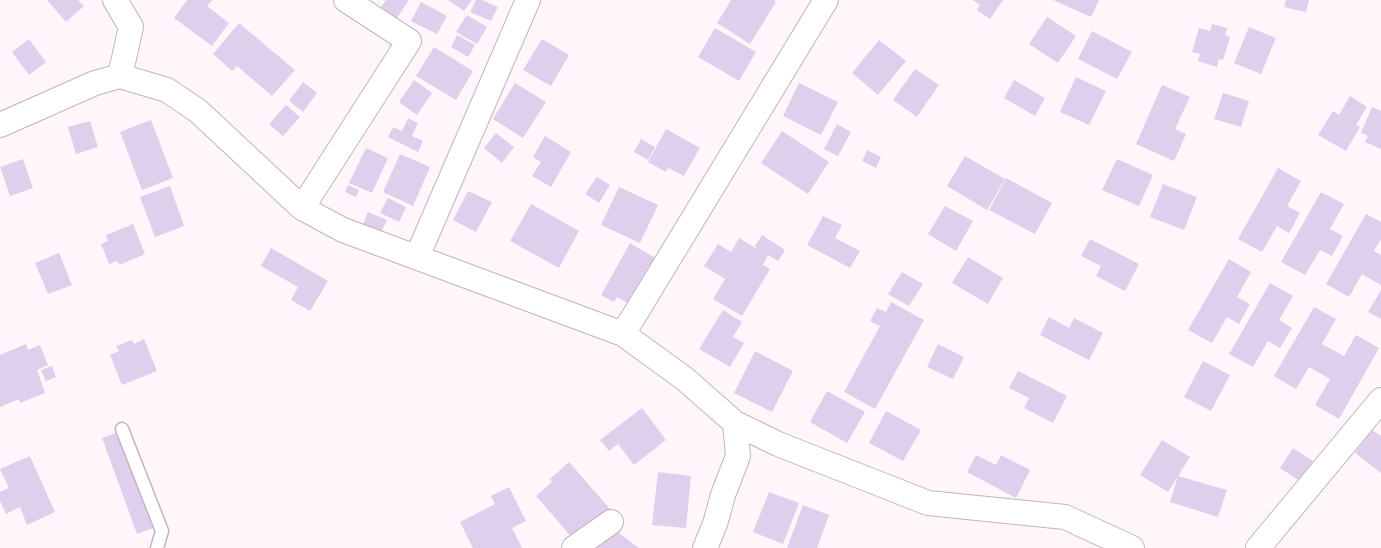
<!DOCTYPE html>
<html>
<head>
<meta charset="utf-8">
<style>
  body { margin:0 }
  canvas { display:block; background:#fef6fa }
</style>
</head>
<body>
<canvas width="1381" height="548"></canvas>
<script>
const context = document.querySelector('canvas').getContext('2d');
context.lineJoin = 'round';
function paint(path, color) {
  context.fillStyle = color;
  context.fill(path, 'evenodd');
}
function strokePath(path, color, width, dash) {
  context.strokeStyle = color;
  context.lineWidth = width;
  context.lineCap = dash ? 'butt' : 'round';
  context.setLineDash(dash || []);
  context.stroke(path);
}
paint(new Path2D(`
  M47,0H78L84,6L66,22Z
  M187,0H212L207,6L229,23L212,46L174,18Z
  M386,0H409L397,18L381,7Z
  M448,0H472L464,11Z
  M476,0H482L498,7L491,21L470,12Z
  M731,0H774L776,2L750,44L717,23Z
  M973,0H1003L990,19L977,10L980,5Z
  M1053,0H1099L1091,17Z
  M1286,0H1309L1306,12L1284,7Z
  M421,2L447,16L437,34L411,21Z
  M467,15L487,27L477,44L456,32Z
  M1047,17L1076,36L1058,63L1029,44Z
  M239,23L295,70L272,96L237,66L232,71L213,54Z
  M1212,24L1227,28L1225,35L1230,37L1223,60L1219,59L1217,67L1198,61L1200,54L1192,52L1199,28L1210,31Z
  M1249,27L1276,38L1261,74L1234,63Z
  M715,28L756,52L739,81L698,57Z
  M1092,31L1132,52L1117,79L1078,59Z
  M457,35L475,45L468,57L451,47Z
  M29,39L46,62L29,75L12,52Z
  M542,39L569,55L551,86L523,70Z
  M879,40L906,61L878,95L852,73Z
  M434,47L473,71L456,100L416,76Z
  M915,69L939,85L917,117L893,100Z
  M1076,77L1106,91L1089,125L1060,112Z
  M414,80L432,93L417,115L399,102Z
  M1014,80L1045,98L1035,116L1004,98Z
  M303,82L317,93L303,112L289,101Z
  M515,83L546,102L523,138L493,119Z
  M799,83L838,102L821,135L783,116Z
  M1162,85L1190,97L1175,129L1186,134L1174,161L1136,144Z
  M1223,93L1249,101L1241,127L1214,119Z
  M1350,96L1367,107L1356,125L1360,127L1346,151L1318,135L1333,111L1339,115Z
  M286,105L300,117L283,136L269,124Z
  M1372,107L1381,111V149L1365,142L1368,136L1361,133Z
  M408,118L418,123L412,136L423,141L418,152L388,137L393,127L402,131Z
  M151,120L173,178L142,190L120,132Z
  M90,121L98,147L76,154L68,127Z
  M837,124L851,132L838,156L824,149Z
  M666,129L700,148L684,176L668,168L666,172L648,162Z
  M782,131L829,162L808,194L761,163Z
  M496,133L514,147L502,163L484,148Z
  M545,136L571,152L551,187L532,176L541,162L533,157Z
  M641,139L655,147L648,160L634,152Z
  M366,148L388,158L372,193L349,183Z
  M867,150L881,157L876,168L862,161Z
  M400,154L430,167L413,206L383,192Z
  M965,156L1005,179L987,210L947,186Z
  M23,159L33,188L10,196L0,167Z
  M1117,159L1153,175L1139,206L1102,190Z
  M1278,168L1301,181L1287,206L1300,213L1289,233L1277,226L1262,252L1238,239Z
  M597,177L610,185L599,203L585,194Z
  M1006,178L1052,203L1035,234L989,210Z
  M1163,184L1197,197L1184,230L1150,217Z
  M348,185L359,190L356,197L345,192Z
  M170,186L184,226L155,237L140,197Z
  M619,187L658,205L640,243L601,225Z
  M468,191L492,202L476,232L453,220Z
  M1321,192L1344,204L1330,229L1343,236L1332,256L1320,250L1305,275L1281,262Z
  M388,198L406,207L399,222L380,213Z
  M531,204L579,231L559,268L510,241Z
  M945,206L973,221L956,251L928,234Z
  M368,212L387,220L381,232L363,224Z
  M1366,214L1381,222V239L1374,251L1381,255V285L1362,274L1349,297L1326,284Z
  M823,216L842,225L835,238L860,251L850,268L807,245Z
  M133,224L145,254L119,265L117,261L109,264L101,244L108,241L106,235Z
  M762,235L785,250L778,261L768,255L763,265L770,269L742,316L713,299L725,279L704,266L718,244L731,252L739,238L759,250L755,246Z
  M1090,239L1139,264L1125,291L1096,276L1101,266L1081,256Z
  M630,243L657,259L631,305L617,297L614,302L601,295Z
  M271,248L328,281L310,311L291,300L298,287L261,266Z
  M59,253L72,285L48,294L35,263Z
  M968,257L1003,278L988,304L952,283Z
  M1229,259L1251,272L1237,297L1250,304L1239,324L1227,317L1212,343L1188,330Z
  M902,272L923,284L909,306L888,294Z
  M1270,283L1293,296L1279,320L1292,328L1280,348L1268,341L1253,367L1229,354Z
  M1381,290V319L1368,312Z
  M891,302L924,320L875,409L844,392L880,326L870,321L877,308L886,312Z
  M1314,307L1336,319L1322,344L1344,356L1356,335L1379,348L1339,419L1315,405L1330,379L1309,367L1296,389L1274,376Z
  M723,310L742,322L733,337L744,343L730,367L699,349Z
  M1049,317L1069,328L1074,318L1103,333L1089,360L1040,335Z
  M144,339L157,371L122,385L110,355L119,351L116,346L132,340L134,344Z
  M26,344L28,350L40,345L48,365L37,370L45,393L20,403L19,399L0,407V355Z
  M938,344L964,357L953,379L927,367Z
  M755,351L793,371L772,412L734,393Z
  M1203,361L1230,375L1211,411L1184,397Z
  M52,366L56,377L46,381L41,370Z
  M1018,371L1067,396L1053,423L1024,408L1029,398L1009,388Z
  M827,391L865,412L847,443L810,422Z
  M642,408L666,440L634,465L618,444L609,451L600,440Z
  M886,411L921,430L903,461L869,443Z
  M1372,430L1381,436V473L1355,453Z
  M118,432L153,528L137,534L102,438Z
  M1162,440L1190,457L1168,492L1140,475Z
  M1293,448L1313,461L1300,481L1280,468Z
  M976,455L996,465L1001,455L1030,470L1016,498L967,472Z
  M30,456L55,512L27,525L20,507L6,514L0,501V492L9,488L0,469Z
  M569,462L610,509L574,540L536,496L552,482L550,479Z
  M658,472L691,476L686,528L652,525Z
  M1178,476L1227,490L1218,517L1170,502Z
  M509,487L526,521L512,528L522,548H473L460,522L495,504L491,496Z
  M769,492L799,503L783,544L753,532Z
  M803,505L829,515L817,548H787Z
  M612,528L639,548H597Z`), '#e0ceed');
const service = new Path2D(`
  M122,429L162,531L157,548`);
const minor = new Path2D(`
  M115,0L131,27L120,76
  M0,125L95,83L120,76L167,90L198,111L302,208L343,230L623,334L685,379L735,423L778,444L928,503L1065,517L1132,548
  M302,208L409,41L346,0
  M417,257L528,0
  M623,334L826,0
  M574,548L611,522
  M705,548L715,524L723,495L738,456L735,423
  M1258,548L1381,400`);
strokePath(service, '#c2b5bb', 15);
strokePath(minor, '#c2b5bb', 26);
strokePath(service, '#fff', 12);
strokePath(minor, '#fff', 24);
</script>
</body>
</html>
